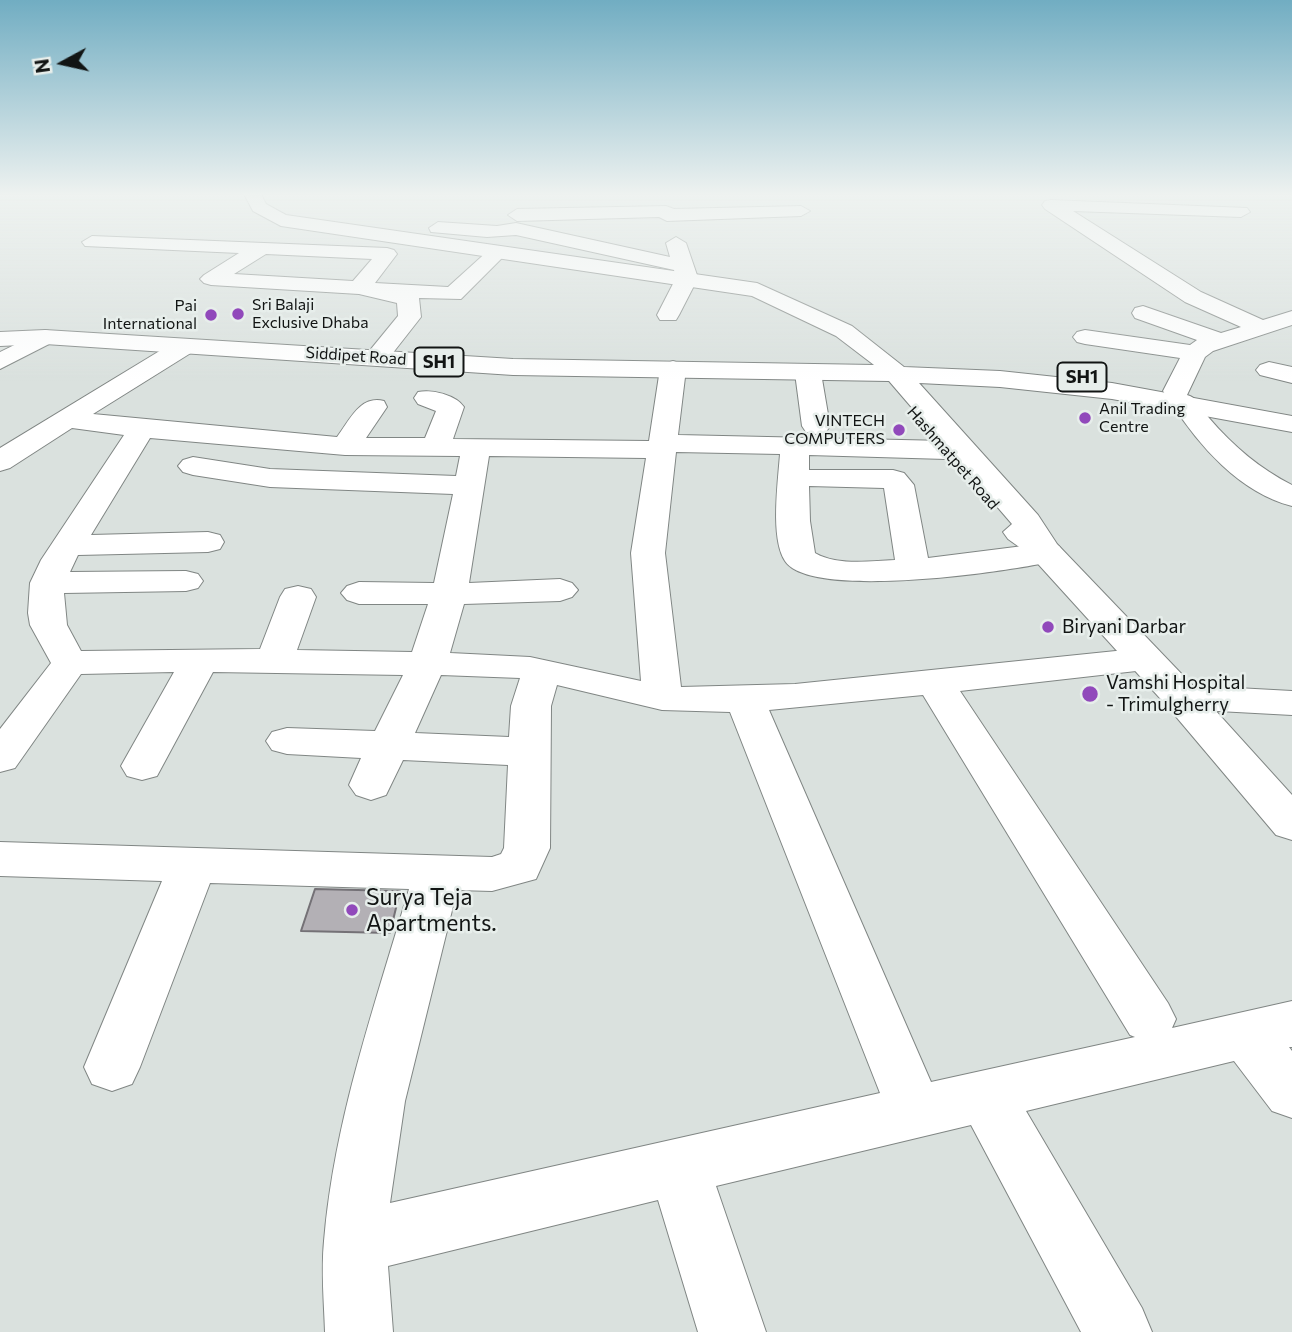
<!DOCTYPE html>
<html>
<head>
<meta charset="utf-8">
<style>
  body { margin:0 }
  #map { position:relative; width:1292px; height:1332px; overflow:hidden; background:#dae1de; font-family:Commissioner,sans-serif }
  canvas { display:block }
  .north { position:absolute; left:28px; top:28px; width:70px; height:70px; -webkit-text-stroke:5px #e7eeeb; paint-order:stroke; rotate:262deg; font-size:19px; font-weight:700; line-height:28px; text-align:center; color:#121514 }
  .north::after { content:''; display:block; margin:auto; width:24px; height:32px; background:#121514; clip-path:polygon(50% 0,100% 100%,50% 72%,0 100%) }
</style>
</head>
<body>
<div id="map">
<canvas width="1292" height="1332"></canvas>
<div class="north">N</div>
</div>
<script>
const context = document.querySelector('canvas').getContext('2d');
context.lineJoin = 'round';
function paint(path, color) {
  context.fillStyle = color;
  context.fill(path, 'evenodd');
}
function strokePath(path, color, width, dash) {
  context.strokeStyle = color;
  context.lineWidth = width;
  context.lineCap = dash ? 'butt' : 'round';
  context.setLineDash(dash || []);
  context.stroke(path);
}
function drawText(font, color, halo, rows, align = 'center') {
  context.font = font + ' Commissioner,sans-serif';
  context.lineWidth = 5;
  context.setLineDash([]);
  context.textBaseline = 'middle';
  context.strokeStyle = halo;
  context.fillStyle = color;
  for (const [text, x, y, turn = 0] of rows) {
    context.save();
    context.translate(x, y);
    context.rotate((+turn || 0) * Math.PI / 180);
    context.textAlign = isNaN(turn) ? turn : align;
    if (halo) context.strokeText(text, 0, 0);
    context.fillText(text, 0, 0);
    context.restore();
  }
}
const building = new Path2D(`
  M315,889L400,891L390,933L301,931Z`);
paint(building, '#b3b0b5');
strokePath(building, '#747176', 2);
const minor = new Path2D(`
  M1051,200L1247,208L1250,212L1241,217L1073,211L1201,292L1263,320L1292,311V325L1213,351L1205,357L1187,395C1197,397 1202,409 1209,418C1232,445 1260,469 1292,485V506C1240,493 1198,445 1171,402L1173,398L1167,397L1163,391L1180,358L1085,344L1077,342L1073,337L1077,332L1085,330L1190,345L1197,340L1135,318L1132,313L1135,308L1143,306L1221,333L1241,327L1185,302L1045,209L1042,205L1045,201Z
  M666,206L674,209L801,206L810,211L801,216L667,221L659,217L517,221L508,215L517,209Z
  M438,222L497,226L516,223L670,257L666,243L676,237L686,243L698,278L679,315L676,320H660L657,315L676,278L674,270L516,235L487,237L431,232L429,228Z
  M92,236L387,248L394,250L397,254L375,283L448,287L490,249H504L507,253L461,299L419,298L421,317L392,354L383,356L374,354L371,349L398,316L397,303L359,294L211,285L204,283L200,279L204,275L239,253L85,246L82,242ZM266,254L372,259L353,281L234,274Z
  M45,330L53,332L57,337L53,342L0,369V352Z
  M185,339L194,341L197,346L194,351L93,414L337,437C350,420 360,395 384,401L387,407L366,438H425L436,411L418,404L414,398L418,392C432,389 456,395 464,407L453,439L649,441L660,369L664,364L673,361L682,364L686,369L678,435L946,441L956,444L960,450L956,456L946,459L809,455V470H893L904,473L914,485L928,558L1047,543L1059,546L1064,553L1059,560C1014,571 811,601 785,561C770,538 778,482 780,454L676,452L665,553L681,687L795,684L1145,648L1159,651L1164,659L1159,667L1145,670L960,691L1168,1003L1176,1019L1172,1028L1292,1001V1047H1289L1292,1051V1118L1272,1111L1234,1061L1026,1111L1142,1308L1152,1332H1081L971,1125L716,1186L766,1332H698L658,1200L388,1266L393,1332H325C324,1302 321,1271 324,1241C334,1120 375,1005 409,889L210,883L140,1067L132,1084L112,1091L92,1084L84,1067L162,881L0,876V842L492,857L501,854L504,848L508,765L403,760L386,795L371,800L356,795L349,785L361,758L287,754L272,750L266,741L272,732L287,728L375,731L403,675L213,672L157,776L142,780L127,776L121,766L174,672L81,674L15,768L0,772V729L51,663L30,625L28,613L30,583L41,560L124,435L72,428L10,468L0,471V448L176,341ZM150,438L345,455L460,456L456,476L270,469L193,457L183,460L178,466L183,472L193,475L270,487L453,494L434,583L359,582L347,586L341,593L347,600L359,604H428L412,652L297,650L316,597L311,589L298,586L285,589L280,597L260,649L81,651L67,625L64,593L186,591L198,588L203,581L198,574L186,571L70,572L78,555L208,552L220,549L224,542L220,535L208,532L91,535ZM489,456L646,458L631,553L641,681L530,657L450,653L464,604L560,601L572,597L578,590L572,583L560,579L469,583ZM809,486L884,488L895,560C870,561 837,566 815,553L810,521ZM441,675L520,678L511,706L509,737L415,733ZM557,685L662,710L730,712L880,1093L390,1203L405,1101L457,890L492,891L536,879L550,848L551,706ZM923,695L1130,1035L1135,1037L931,1082L769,710Z
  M1269,362L1292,367V383L1260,375L1256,370L1260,365Z
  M808,365L817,368L821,373L830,426L826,432L816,434L806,432L802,426L795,373L799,368Z
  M1181,685L1292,691V715L1181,709L1167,706L1161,697L1167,688Z`);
const major = new Path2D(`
  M244,194H261L266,204L286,215L757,283L852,326L904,367L1000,371L1112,383L1292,416V432L1112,399L1000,387L919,383L1038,515L1057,544L1195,688L1292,795V840L1276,835L1167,706L1029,554L1008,539L1003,532L1012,524L889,381L513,375L45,344L0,346V332L45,330L513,359L874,365L836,336L752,296L281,226L253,211Z`);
strokePath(minor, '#808684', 2);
strokePath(major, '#808684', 2);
paint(minor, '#fff');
paint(major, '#fff');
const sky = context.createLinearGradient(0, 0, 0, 381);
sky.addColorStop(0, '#71adc2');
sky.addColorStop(0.51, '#eef2f0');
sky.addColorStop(1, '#eef2f000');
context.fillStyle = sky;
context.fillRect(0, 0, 1292, 381);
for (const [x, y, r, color] of [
  [238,314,7,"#9149bb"],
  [211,315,7,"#9149bb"],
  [1085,418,7,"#9149bb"],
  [899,430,7,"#9149bb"],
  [1048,627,7,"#9149bb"],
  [1090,694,9,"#9149bb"],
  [352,910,7,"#9149bb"]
]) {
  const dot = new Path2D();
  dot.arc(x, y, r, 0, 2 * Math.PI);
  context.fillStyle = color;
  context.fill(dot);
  strokePath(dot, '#e7eeeb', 2.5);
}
drawText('16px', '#121514', '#e7eeeb', [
  ["Sri Balaji",252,305],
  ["Exclusive Dhaba",252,323],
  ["Pai",197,306,"right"],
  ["International",197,324,"right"],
  ["Anil Trading",1099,409],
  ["Centre",1099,427],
  ["VINTECH",885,421,"right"],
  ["COMPUTERS",885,439,"right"]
], 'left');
drawText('16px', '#121514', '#e7eeeb', [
  ["Siddipet Road",356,356,4],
  ["Hashmatpet Road",953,458,49]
]);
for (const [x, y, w] of [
  [439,362,49],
  [1082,377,49]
]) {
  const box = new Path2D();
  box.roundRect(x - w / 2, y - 14.5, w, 29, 5);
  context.fillStyle = '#e7eeeb';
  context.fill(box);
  strokePath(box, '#121514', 2);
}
drawText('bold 18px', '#121514', null, [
  ["SH1",439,362],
  ["SH1",1082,377]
]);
drawText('19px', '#121514', '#e7eeeb', [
  ["Biryani Darbar",1062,627],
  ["Vamshi Hospital",1106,683],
  ["- Trimulgherry",1106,705]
], 'left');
drawText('23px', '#121514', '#e7eeeb', [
  ["Surya Teja",366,897],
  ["Apartments.",366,923]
], 'left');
</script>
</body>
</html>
